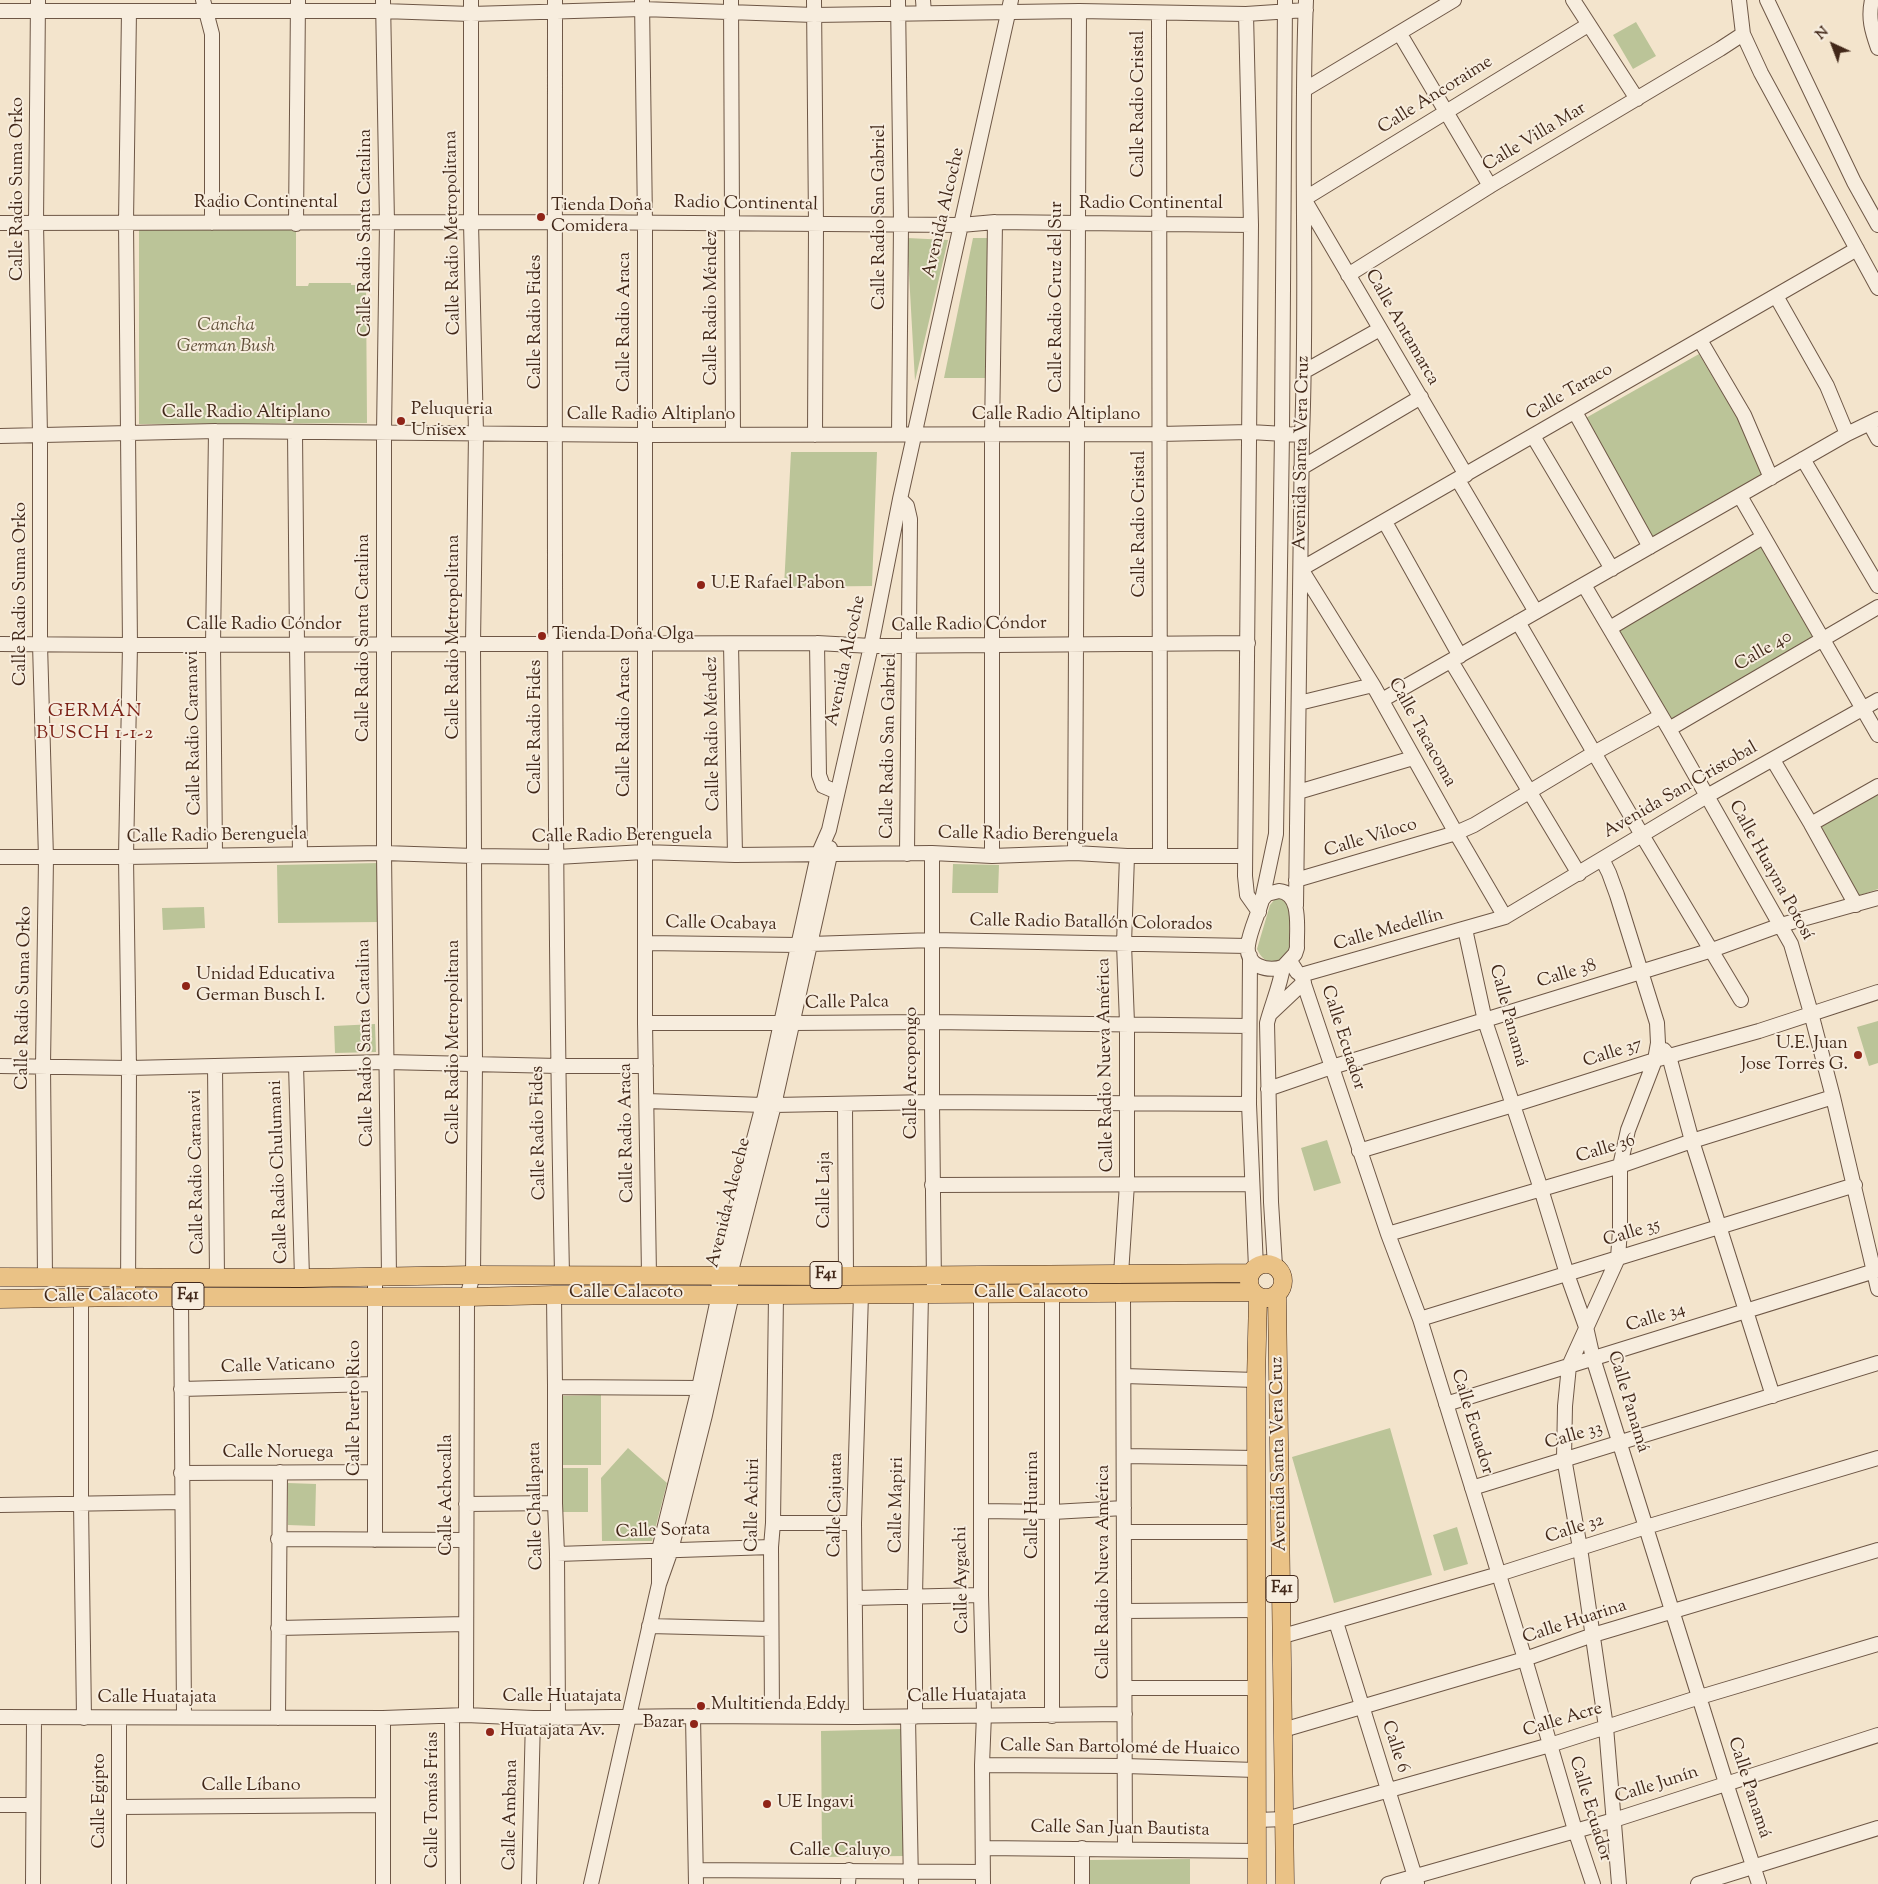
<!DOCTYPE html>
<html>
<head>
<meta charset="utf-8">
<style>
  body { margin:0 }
  #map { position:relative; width:1878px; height:1884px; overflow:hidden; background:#f3e4cc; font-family:"Sorts Mill Goudy",serif }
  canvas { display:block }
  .north { position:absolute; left:1808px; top:20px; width:50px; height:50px; -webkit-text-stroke:4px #f7edde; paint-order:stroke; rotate:317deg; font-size:14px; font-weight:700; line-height:20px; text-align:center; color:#422819 }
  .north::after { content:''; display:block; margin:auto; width:18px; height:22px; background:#422819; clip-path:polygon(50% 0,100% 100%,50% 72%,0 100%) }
</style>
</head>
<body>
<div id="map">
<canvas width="1878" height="1884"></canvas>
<div class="north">N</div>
</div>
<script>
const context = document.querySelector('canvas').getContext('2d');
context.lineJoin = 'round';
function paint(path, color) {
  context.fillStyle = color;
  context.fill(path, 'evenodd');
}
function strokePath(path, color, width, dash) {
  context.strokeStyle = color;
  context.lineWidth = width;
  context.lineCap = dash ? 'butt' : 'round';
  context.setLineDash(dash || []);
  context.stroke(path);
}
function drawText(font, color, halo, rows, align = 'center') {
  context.font = font + ' "Sorts Mill Goudy",serif';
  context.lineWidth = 4;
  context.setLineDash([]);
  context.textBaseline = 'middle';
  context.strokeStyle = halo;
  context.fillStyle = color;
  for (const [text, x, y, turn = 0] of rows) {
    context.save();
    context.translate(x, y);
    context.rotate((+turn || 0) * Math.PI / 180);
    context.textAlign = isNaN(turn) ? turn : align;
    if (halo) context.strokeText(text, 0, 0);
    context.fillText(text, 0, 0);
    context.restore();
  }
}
paint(new Path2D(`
  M1636,22L1656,56L1633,69L1613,35Z
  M296,229V286H308L309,283H351V285H366L367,423L139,424V230Z
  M907,238L948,240L915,381Z
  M973,238H988L991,378H944Z
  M1699,354L1739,421L1763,475L1653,538L1584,419Z
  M791,452H877L872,586L784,587Z
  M1762,543L1814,634L1812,637L1673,720L1669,717L1618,629Z
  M1878,790V889L1858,896L1820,824Z
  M379,863L380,922L278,923L277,865Z
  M953,864L999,865L998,893H952Z
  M1275,899H1282L1290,908L1289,948L1281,961C1269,964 1262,960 1257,949L1270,905Z
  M204,907L205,928L163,930L162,908Z
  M1878,1021V1063L1869,1066L1857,1027Z
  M375,1024L376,1052L335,1053L334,1026Z
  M1327,1140L1341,1183L1314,1191L1301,1148Z
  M601,1395V1465H560V1396Z
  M1390,1428L1432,1575L1334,1603L1292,1457Z
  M628,1448L667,1483L652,1541H602L601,1478Z
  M560,1468H588V1512H560Z
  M288,1483L316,1484L315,1526L288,1525Z
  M1457,1527L1468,1564L1444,1571L1433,1535Z
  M903,1729L904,1856L822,1857L821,1731Z
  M1190,1859V1884H1089V1860Z`), '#bbc498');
const minor = new Path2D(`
  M38,0L36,223L40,436V644L46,858L43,1066L45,1277
  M203,0L212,34V223
  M383,0L387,223L384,432V853L389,1276
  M555,0C555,425 553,850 562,1274
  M731,0L733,435
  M814,0L816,225L815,435
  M898,0L901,224L899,434
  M923,0L924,13
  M1573,0L1637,99
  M1739,0L1743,34L1761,73L1878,288
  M1767,0L1854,182L1878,225
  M1872,0C1868,18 1872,31 1878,48
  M642,1L645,223V1023L649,1275
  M0,11H383L471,14L642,9L814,15L1079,11L1246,14L1306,10
  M1159,13L1160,855
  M1246,14L1251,225L1245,876L1247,895L1259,912
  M1400,34L1490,186
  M1304,90L1454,0
  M0,223L556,222L961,225L995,222L1251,225
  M296,224L298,0
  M1348,275L1490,186L1720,49L1743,34
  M1776,296L1827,386L1847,434
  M1700,340L1744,415L1771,478
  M1305,371L1380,329
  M1575,412L1650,547
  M1870,424L1878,439
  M295,432L297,645L300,854
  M0,436L216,431L644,435L1159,434L1250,432L1302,435
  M1533,436L1612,569
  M1803,459L1878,586
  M1301,468L1421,397
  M1466,475L1304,199L1588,25
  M1458,480L1536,612
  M1740,496L1878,735
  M900,499L907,506L910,519L907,854
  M1385,522L1460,656
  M1584,585L1669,729L1791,944L1811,1013L1833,1097L1878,1289
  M1518,622L1642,835L1741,1000
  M1610,628L1763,537
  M817,643L819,775L823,786L837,792
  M0,644L130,645L817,643L871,646L1248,643
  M731,644L735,855
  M1451,661L1579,874
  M1382,700L1847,434L1878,419
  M1299,703L1373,685
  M1669,729L1878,607
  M1773,760L1811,824L1856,905
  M1298,792L1413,758
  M1811,824L1878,786
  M932,853V1102L934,1285
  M1075,853L1079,11
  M215,855L213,645L216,431
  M992,856V435L995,222
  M0,857H126L384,853L474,856L557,857L644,852L735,855L932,853L992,856L1075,853L1127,856H1245
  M1602,859L1609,873L1617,895L1657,1023L1658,1043L1655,1060L1628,1130L1620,1166V1230L1618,1258L1569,1366L1565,1406L1564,1458L1580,1548L1606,1727L1619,1884
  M1296,880L1456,833L1474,825L1594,753L1661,716
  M1279,891C1303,893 1296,931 1297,948L1295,954L1283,967C1267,972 1245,966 1248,945C1250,930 1258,915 1262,900L1267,894Z
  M1262,900L1276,834L1282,433L1285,0
  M1296,906L1302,435C1308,290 1300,145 1306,0
  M1505,917L1456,833L1373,685L1301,569L1857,249
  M1465,929L1485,1021L1541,1189L1567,1274L1586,1327L1593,1358L1726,1783L1759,1884
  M645,943L798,945
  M810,944L933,940L1248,946
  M1250,956L1249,1104L1256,1268
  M1290,961L1297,972L1301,975L1505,917L1707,796L1878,700
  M1301,975L1388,1234L1420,1319L1525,1659L1575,1830L1593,1884
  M1270,1014L1304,982
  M645,1023H780
  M793,1023L931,1022L1249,1026
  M1664,1050L1669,1056L1692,1141L1773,1396
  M296,1065L302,1278
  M0,1066L129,1068L386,1062L558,1066H646
  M215,1066L217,1278
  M1268,1089L1332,1067L1712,950L1781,925L1878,898
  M647,1101L763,1105
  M845,1104L846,1276
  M774,1105L932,1102L1249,1104
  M1359,1151L1513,1105L1655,1060L1759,1031L1878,992
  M932,1185L1252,1184
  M1388,1234L1620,1166L1692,1141L1833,1097
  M1275,1266L1271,1202L1267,1023C1272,1004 1280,986 1283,967
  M1121,1274L1127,1184V1023L1124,944L1127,856
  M981,1283V1595L984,1714L982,1765L983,1884
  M1052,1294V1716
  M1123,1294L1125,1849
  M554,1295L555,1387V1503L557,1554L558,1718
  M81,1297V1503L84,1718
  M128,1297L129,1068L126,857L130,645L126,222L129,11
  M181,1297L184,1717
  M1420,1319L1855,1185
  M1124,1376L1256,1380
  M555,1387L699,1388
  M181,1389L375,1384
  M1446,1404L1878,1270
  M1124,1456L1256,1458
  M181,1473L375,1472
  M1472,1488L1878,1363
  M466,1504L555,1503
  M0,1505L181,1502
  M981,1511L1053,1512L1124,1508
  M773,1523H854
  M1124,1532H1256
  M278,1539L466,1540
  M375,1540V1276
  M557,1554L771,1547
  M659,1584V1550L699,1388L719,1294L718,1274L763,1105L818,855L829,830L871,646L900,499L1011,0
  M856,1598L981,1595
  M1124,1611L1256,1610
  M1336,1622L1417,1883
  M649,1626L771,1629
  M278,1628L466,1624
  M1283,1636L1499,1574L1646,1527L1878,1458
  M1125,1688H1256
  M466,1715L467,1297L473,1275L475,1064L473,644L476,433L471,223V0
  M452,1716L453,1884
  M693,1716L696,1884
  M772,1716L771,1547L773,1523L776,1295
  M0,1717L383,1718L466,1715L533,1718L693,1716L856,1717L1125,1714
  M856,1717L854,1523L861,1294
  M908,1717L911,1884
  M915,1717V1597L921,1293
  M119,1718V1884
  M278,1718L280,1472
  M1283,1730L1525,1659L1593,1635L1878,1550
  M982,1765L1125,1766L1256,1770
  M0,1805H33
  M120,1807L383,1805
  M1256,1820L1286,1819L1550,1745L1700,1697L1878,1644
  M983,1848L1257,1851
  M1082,1848V1884
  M696,1870L983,1872
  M33,1884L34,1718
  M383,1884V1718
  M529,1884L533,1718
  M591,1884L659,1584L671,1550L705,1415L732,1294L730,1275L774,1105L830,855V848
  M848,1884L849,1870
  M1388,1884L1614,1820L1878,1735
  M1698,1884L1878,1828`);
const major = new Path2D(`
  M1249 1281a17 17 0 1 1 34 0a17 17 0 1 1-34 0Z
  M0,1277L302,1278L473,1275L846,1276L1251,1273
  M1277,1295L1285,1884
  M0,1299L128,1297H467L554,1295H776L1253,1292
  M1257,1884L1256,1380L1258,1297`);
strokePath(minor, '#6e5746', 16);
strokePath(major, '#422819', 19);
strokePath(minor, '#f7edde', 14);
strokePath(major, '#eac286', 18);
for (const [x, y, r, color] of [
  [541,217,5,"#8f2418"],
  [401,421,5,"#8f2418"],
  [701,585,5,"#8f2418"],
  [542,636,5,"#8f2418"],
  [186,986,5,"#8f2418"],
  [1858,1055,5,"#8f2418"],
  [701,1706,5,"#8f2418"],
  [694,1724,5,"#8f2418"],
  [490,1732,5,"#8f2418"],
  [767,1804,5,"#8f2418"]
]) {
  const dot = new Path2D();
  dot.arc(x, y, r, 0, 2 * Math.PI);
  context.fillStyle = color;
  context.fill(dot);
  strokePath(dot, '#f7edde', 2);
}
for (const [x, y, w] of [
  [826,1275,32],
  [188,1296,32],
  [1282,1589,32]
]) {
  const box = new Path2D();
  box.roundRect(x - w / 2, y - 13.5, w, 27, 4);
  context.fillStyle = '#f7edde';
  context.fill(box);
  strokePath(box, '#422819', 1);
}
drawText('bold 16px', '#422819', null, [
  ["F41",826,1275],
  ["F41",188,1296],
  ["F41",1282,1589]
]);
drawText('18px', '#422819', '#f7edde', [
  ["Calle Ancoraime",1436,96,-32],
  ["Calle Radio Cristal",1140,104,-90],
  ["Calle Villa Mar",1535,138,-31],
  ["Calle Radio Suma Orko",19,189,-90],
  ["Radio Continental",266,204],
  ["Radio Continental",746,205,1],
  ["Radio Continental",1151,205],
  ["Avenida Alcoche",945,213,-77],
  ["Calle Radio San Gabriel",881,217,-90],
  ["Calle Radio Santa Catalina",367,233,-90],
  ["Calle Radio Metropolitana",454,233,-91],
  ["Calle Radio Cruz del Sur",1058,297,-90],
  ["Calle Radio Méndez",713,308,-90],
  ["Calle Radio Fides",537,322,-90],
  ["Calle Radio Araca",626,322,-90],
  ["Calle Antamarca",1401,328,60],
  ["Calle Taraco",1570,393,-30],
  ["Calle Radio Altiplano",246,414],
  ["Calle Radio Altiplano",651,416],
  ["Calle Radio Altiplano",1056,416],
  ["Avenida Santa Vera Cruz",1303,453,-89],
  ["Calle Radio Cristal",1141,524,-90],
  ["Calle Radio Suma Orko",22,594,-90],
  ["Calle Radio Cóndor",264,626],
  ["Calle Radio Cóndor",969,626,-1],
  ["Calle Radio Metropolitana",455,637,-90],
  ["Calle Radio Santa Catalina",365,638,-90],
  ["Calle 40",1764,652,-30],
  ["Avenida Alcoche",847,661,-78],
  ["Calle Radio Fides",537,727,-90],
  ["Calle Radio Araca",626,727,-90],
  ["Calle Radio Caranavi",195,733,-91],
  ["Calle Tacacoma",1421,733,61],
  ["Calle Radio Méndez",714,734,-91],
  ["Calle Radio San Gabriel",890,746,-89],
  ["Avenida San Cristobal",1681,791,-30],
  ["Calle Radio Berenguela",1028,836,1],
  ["Calle Radio Berenguela",217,837,-1],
  ["Calle Radio Berenguela",622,837,-1],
  ["Calle Viloco",1371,839,-17],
  ["Calle Huayna Potosí",1770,871,61],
  ["Calle Radio Batallón Colorados",1091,924,1],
  ["Calle Ocabaya",721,925,1],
  ["Calle Medellín",1389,931,-16],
  ["Calle 38",1567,975,-17],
  ["Calle Radio Suma Orko",25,998,-89],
  ["Calle Palca",847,1004,-1],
  ["Calle Panamá",1507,1016,75],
  ["Calle Ecuador",1342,1038,72],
  ["Calle Radio Metropolitana",455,1042,-90],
  ["Calle Radio Santa Catalina",367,1043,-91],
  ["Calle 37",1613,1054,-18],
  ["Calle Radio Nueva América",1107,1065,-91],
  ["Calle Arcopongo",913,1073,-90],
  ["Calle Radio Fides",540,1133,-91],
  ["Calle Radio Araca",628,1133,-91],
  ["Calle 36",1606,1150,-17],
  ["Calle Radio Caranavi",198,1172,-91],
  ["Calle Radio Chulumani",280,1172,-92],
  ["Calle Laja",826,1190,-90],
  ["Avenida Alcoche",730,1203,-76],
  ["Calle 35",1632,1234,-17],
  ["Calle Calacoto",626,1294],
  ["Calle Calacoto",1031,1294],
  ["Calle Calacoto",101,1297,-1],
  ["Calle 34",1656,1319,-17],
  ["Calle Vaticano",278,1367,-2],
  ["Calle Panamá",1627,1402,73],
  ["Calle Puerto Rico",356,1408,-90],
  ["Calle Ecuador",1471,1422,73],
  ["Calle 33",1574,1437,-16],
  ["Calle Noruega",278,1454],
  ["Avenida Santa Vera Cruz",1280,1454,-91],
  ["Calle Achocalla",448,1495,-90],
  ["Calle Achiri",754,1505,-89],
  ["Calle Cajuata",837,1505,-89],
  ["Calle Mapiri",898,1505,-89],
  ["Calle Huarina",1034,1505,-90],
  ["Calle Challapata",537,1506,-91],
  ["Calle 32",1575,1530,-18],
  ["Calle Sorata",663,1532,-2],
  ["Calle Radio Nueva América",1105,1572,-90],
  ["Calle Aygachi",963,1580,-91],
  ["Calle Huarina",1575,1623,-18],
  ["Calle Huatajata",967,1697,-1],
  ["Calle Huatajata",562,1698],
  ["Calle Huatajata",157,1699],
  ["Calle Acre",1563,1721,-17],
  ["Calle 6",1394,1747,72],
  ["Calle San Bartolomé de Huaico",1120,1749,1],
  ["Calle Junín",1657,1786,-18],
  ["Calle Líbano",251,1787],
  ["Calle Panamá",1748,1788,72],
  ["Calle Tomás Frías",434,1800,-90],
  ["Calle Egipto",101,1801,-90],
  ["Calle Ecuador",1589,1809,73],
  ["Calle Ambana",512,1815,-89],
  ["Calle San Juan Bautista",1120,1830,1],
  ["Calle Caluyo",840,1852]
]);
drawText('18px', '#422819', '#f7edde', [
  ["Tienda Doña",551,207],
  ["Comidera",551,228],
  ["Peluqueria",411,411],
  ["Unisex",411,432],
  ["U.E Rafael Pabon",711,585],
  ["Tienda Doña Olga",552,636],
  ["Unidad Educativa",196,976],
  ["German Busch I.",196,997],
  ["U.E. Juan",1848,1045,"right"],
  ["Jose Torres G.",1848,1066,"right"],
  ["Multitienda Eddy",711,1706],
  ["Bazar",684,1724,"right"],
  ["Huatajata Av.",500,1732],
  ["UE Ingavi",777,1804]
], 'left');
drawText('italic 18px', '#604f39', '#f7edde', [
  ["Cancha",226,327],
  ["German Bush",226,348]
]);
context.letterSpacing = '1px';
drawText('19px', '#7a1f14', '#f7edde', [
  ["GERMÁN",95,713],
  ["BUSCH 1-1-2",95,735]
]);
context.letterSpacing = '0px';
</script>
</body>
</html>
